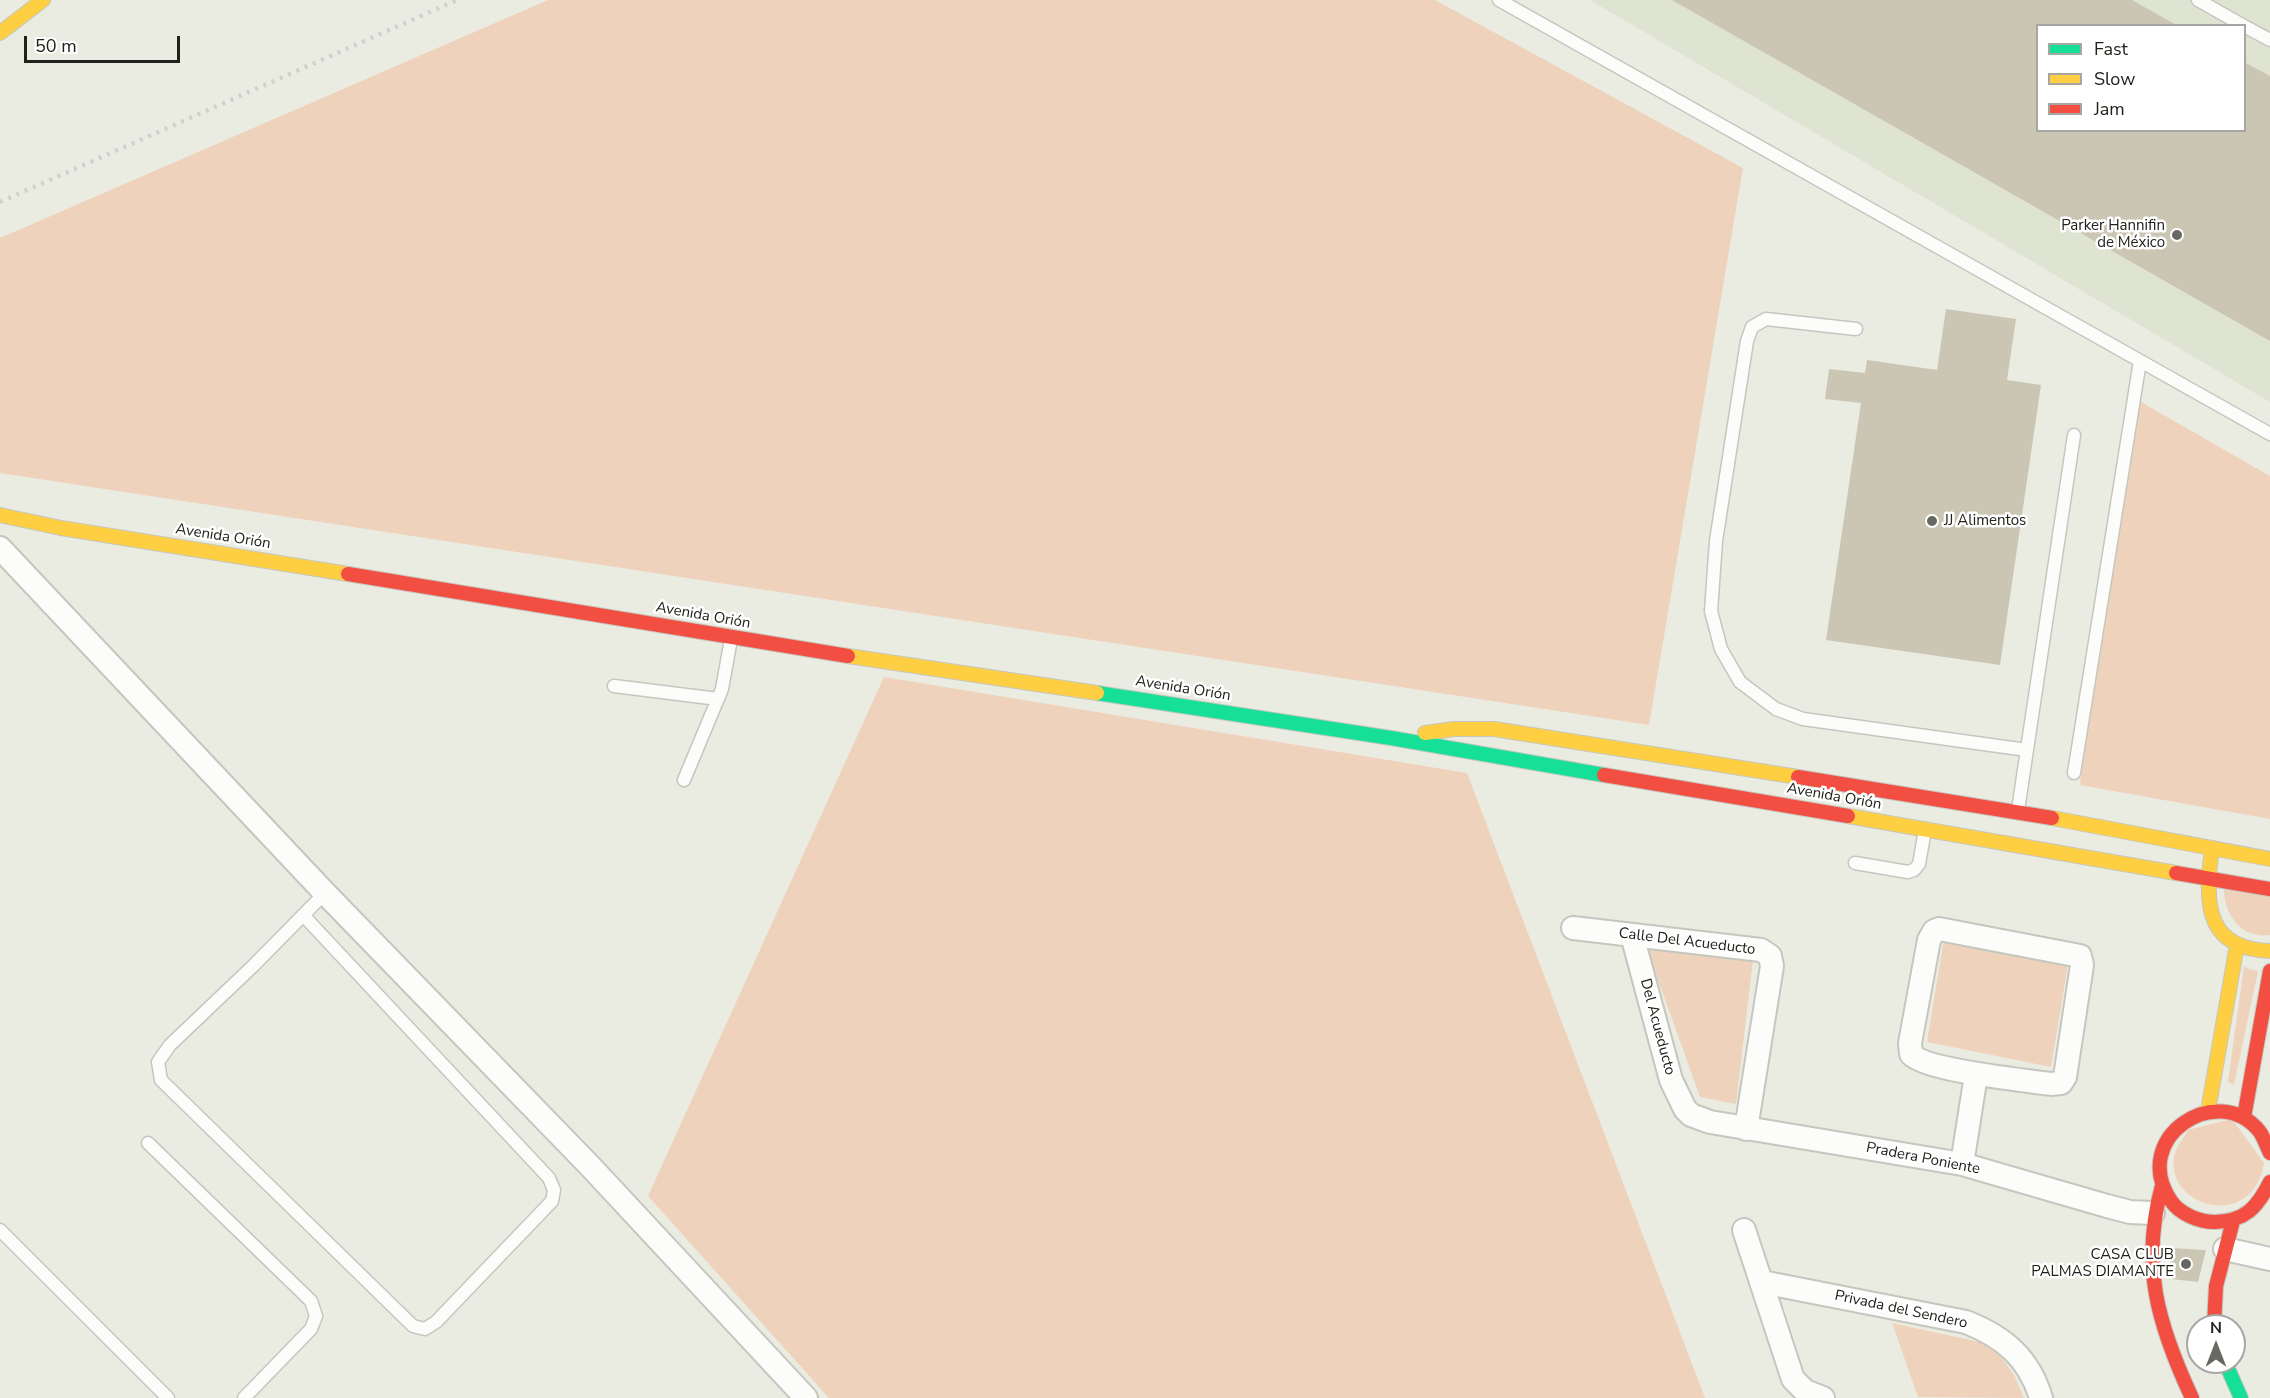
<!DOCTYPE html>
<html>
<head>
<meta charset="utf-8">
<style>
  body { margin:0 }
  #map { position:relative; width:2270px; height:1398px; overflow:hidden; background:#eaece2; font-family:"Nunito Sans",sans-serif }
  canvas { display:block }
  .legend { position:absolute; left:2036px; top:24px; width:210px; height:108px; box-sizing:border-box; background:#fff; border:2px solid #a6a6a4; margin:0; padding:8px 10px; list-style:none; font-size:18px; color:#20211b }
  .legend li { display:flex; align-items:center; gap:12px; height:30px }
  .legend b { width:30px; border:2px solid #a6a6a4 }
  .north { position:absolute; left:2186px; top:1314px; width:60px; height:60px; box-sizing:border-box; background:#fff; border:2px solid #a6a6a4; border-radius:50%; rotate:0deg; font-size:16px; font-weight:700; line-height:24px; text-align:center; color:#20211b }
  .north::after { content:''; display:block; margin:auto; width:21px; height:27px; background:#676861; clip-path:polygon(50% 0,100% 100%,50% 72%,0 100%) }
  .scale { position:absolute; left:24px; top:36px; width:156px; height:27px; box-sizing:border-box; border:3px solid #20211b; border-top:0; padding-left:8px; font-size:18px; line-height:21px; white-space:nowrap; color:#20211b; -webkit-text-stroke:4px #fff; paint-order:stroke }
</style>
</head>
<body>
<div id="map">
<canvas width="2270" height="1398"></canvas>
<ul class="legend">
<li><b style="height:8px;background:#16e098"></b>Fast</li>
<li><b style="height:8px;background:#ffcf43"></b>Slow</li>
<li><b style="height:8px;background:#f24e42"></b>Jam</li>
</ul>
<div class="north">N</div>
<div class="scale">50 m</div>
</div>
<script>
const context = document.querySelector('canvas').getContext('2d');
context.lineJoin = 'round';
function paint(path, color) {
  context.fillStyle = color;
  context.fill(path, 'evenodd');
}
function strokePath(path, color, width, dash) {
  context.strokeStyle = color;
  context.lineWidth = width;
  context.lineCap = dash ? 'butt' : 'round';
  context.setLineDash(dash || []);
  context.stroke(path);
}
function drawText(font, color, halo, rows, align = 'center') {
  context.font = font + ' "Nunito Sans",sans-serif';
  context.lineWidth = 5;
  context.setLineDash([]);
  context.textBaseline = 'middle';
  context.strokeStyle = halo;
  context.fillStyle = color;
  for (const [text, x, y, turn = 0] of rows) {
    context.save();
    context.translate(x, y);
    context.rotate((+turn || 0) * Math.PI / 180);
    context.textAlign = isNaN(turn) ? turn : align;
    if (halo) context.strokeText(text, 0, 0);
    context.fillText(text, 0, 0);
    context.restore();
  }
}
paint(new Path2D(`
  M1590,0H2270V402ZM2038,26H2244V130H2038Z`), '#dfe3d1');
paint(new Path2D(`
  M548,0H1435L1743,168L1649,725L0,473V238Z
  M2127,394L2270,476V819L2080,785Z
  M884,677L1467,773L1705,1398H829L648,1196Z
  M2224,887L2270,895V935C2241,939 2223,914 2224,887Z
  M1944,939L2069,959L2051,1067L1927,1042Z
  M1647,949L1753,960L1736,1104L1700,1097Z
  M2244,966L2249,969L2258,971L2234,1085L2228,1082Z
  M2232,1119L2264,1163C2252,1236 2157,1204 2176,1150C2179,1143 2185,1136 2188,1130Z
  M1892,1323L1984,1343L2001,1357L2014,1375L2024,1398L1918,1397Z`), '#efd2bc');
paint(new Path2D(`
  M1672,0H2132L2178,26H2037V130H2244V62L2270,76V341Z
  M1946,309L2016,319L2007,380L2041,385L2000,665L1826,640L1861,403L1825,399L1829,369L1865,373L1867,360L1937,370Z
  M2169,1248L2206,1250L2198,1282L2171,1279Z`), '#cbc6b4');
const lane = new Path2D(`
  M1499,0L2270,434
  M2198,0L2244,26
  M2244,26L2270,40
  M1856,329L1766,319L1752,327L1747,341L1716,541L1711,611L1721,649L1740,682L1776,709L1803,719L2027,750
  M614,686L718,699
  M2074,773L2140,361
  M684,780L722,689L731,639
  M2018,810L2074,435
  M1855,863L1908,872L1914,870L1919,864L1925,830
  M303,915L549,1178L554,1190L552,1201L436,1322L425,1329L413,1326L161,1080L158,1062L170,1045L253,966L325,893
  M148,1143L311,1301L316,1316L311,1329L244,1398
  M0,1230L168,1398`);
const street = new Path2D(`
  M0,548L325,893L590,1166L806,1398
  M1573,928L1761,950L1770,956L1772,966L1746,1129
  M1939,929L2080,956L2082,965L2065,1077L2061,1083L2051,1084C2025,1080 1926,1071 1911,1054L1910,1043L1929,940L1934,931Z
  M1632,935L1671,1080L1685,1109L1691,1115L1710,1122L1962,1164L2107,1206L2130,1212L2153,1213
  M1962,1164L1976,1075
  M1744,1230L1793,1379L1805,1391L1823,1398
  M2225,1249L2270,1259
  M1762,1282L1966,1322C2004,1337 2029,1358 2041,1398`);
const fast = new Path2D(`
  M1097,693L1391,738L1604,775
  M2225,1362L2241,1398`);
const slow = new Path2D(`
  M0,33L43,0
  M0,515L61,528L348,574
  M848,656L1097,693
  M1425,733L1454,729H1494L1798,777
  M1848,816L2176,873
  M2052,818L2270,859
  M2211,857C2204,908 2209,949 2270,951
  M2208,1111L2237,945`);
const jam = new Path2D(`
  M348,574L848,656
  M1604,775L1848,816
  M1798,777L2052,818
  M2176,873L2270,889
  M2244,1117L2270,971
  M2270,1153C2267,1147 2264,1138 2260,1132C2218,1079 2128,1138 2171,1201C2180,1214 2199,1222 2215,1222C2245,1221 2257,1208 2270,1182
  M2162,1186C2140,1265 2158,1325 2192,1398
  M2214,1326L2216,1286L2233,1221`);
strokePath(lane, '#c5c7bf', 15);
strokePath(street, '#c5c7bf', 26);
strokePath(fast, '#c5c7bf', 16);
strokePath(slow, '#c5c7bf', 16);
strokePath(jam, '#c5c7bf', 16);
strokePath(lane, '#fcfcfb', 12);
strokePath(street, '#fcfcfb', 22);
strokePath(fast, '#16e098', 14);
strokePath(slow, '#ffcf43', 14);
strokePath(jam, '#f24e42', 14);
strokePath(new Path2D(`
  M0,202L457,0`), '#d0d0ce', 4.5, [3, 6]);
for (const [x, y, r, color] of [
  [2177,235,6,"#676861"],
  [1932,521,6,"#676861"],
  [2186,1264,6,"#676861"]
]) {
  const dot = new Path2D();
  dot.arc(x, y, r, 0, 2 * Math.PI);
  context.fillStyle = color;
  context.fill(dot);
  strokePath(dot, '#fff', 2);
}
drawText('15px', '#20211b', '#fff', [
  ["Parker Hannifin",2165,226],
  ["de México",2165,243],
  ["JJ Alimentos",1944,521,"left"],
  ["CASA CLUB",2174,1255],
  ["PALMAS DIAMANTE",2174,1272]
], 'right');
drawText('15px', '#20211b', '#fff', [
  ["Avenida Orión",223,537,9],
  ["Avenida Orión",703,616,10],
  ["Avenida Orión",1183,689,9],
  ["Avenida Orión",1834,797,10],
  ["Calle Del Acueducto",1687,942,7],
  ["Del Acueducto",1657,1027,75],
  ["Pradera Poniente",1923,1159,11],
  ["Privada del Sendero",1901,1310,12]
]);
</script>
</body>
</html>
